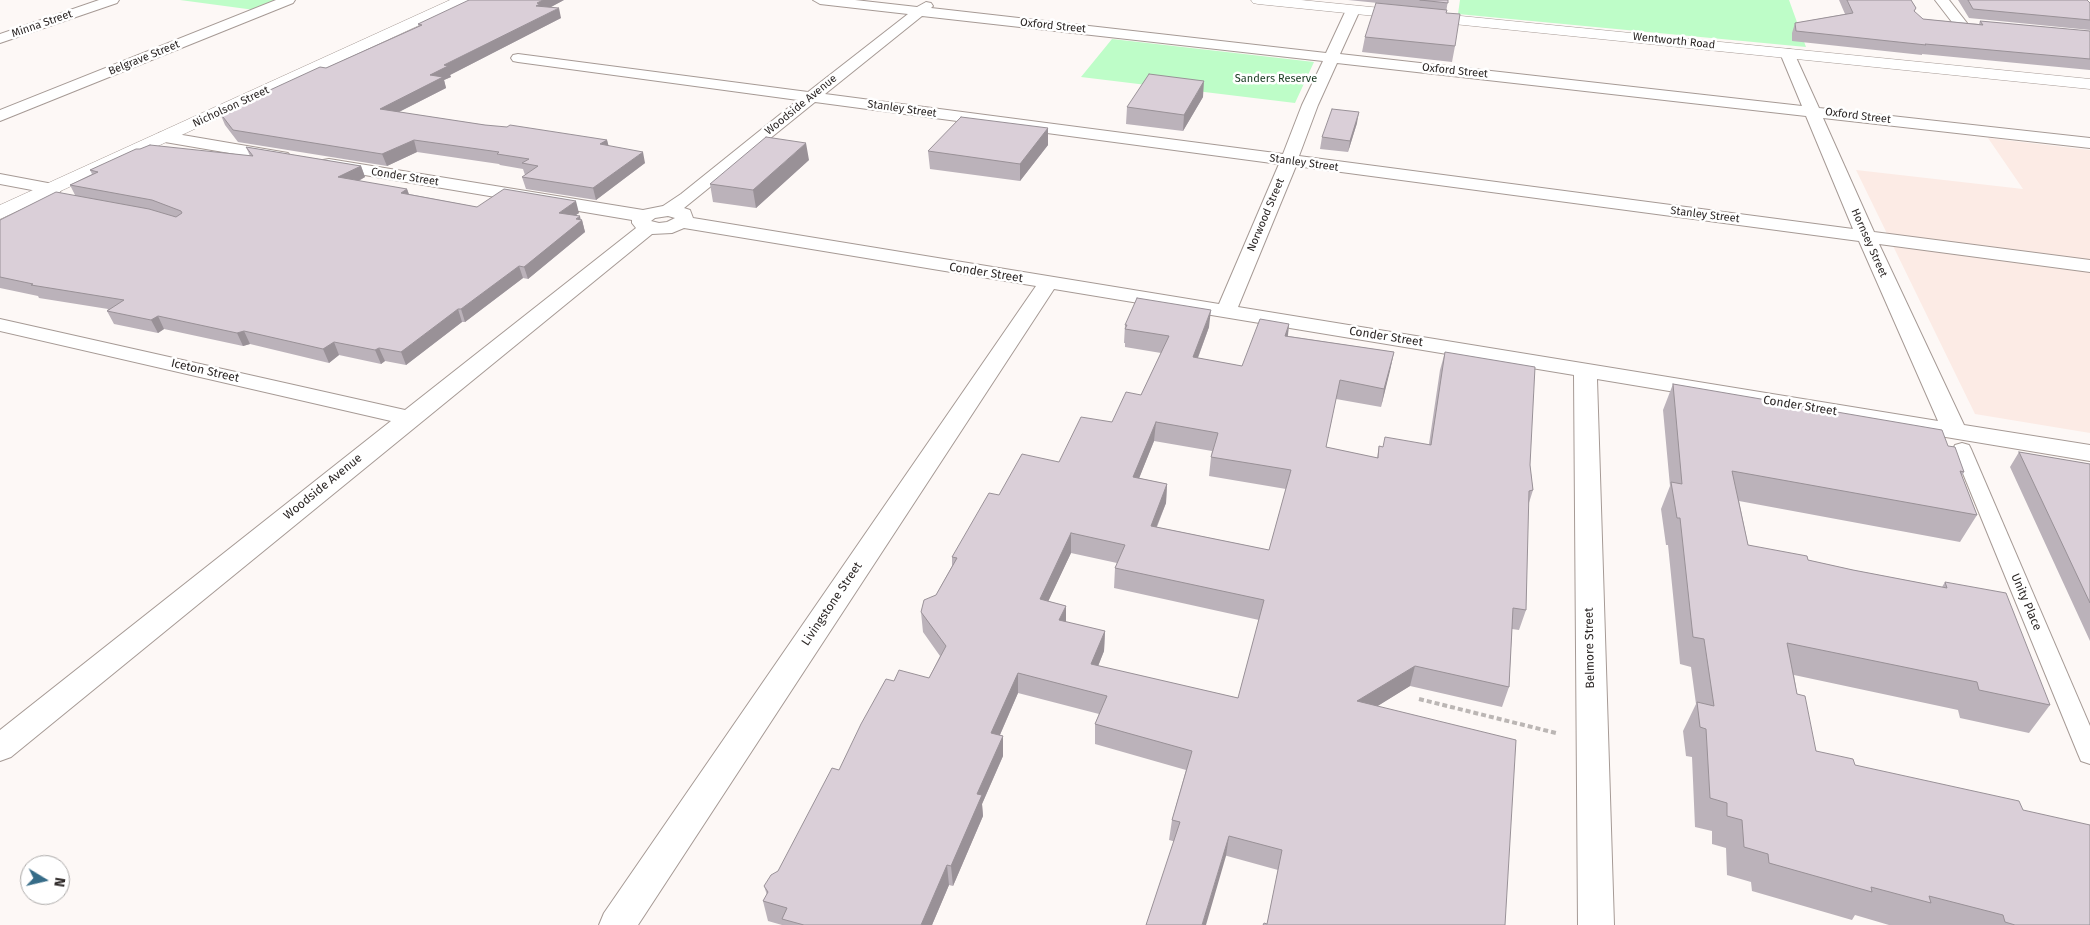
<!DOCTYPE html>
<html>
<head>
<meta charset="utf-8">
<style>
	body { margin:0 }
	#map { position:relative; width:2090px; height:925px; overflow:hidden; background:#fdf8f6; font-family:"Fira Sans",sans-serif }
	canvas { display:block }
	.north { position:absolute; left:20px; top:855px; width:50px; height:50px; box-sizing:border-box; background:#fff; border:1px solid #aba9a8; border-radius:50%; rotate:99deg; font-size:14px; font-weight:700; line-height:20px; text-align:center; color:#2c2726 }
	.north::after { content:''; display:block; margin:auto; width:18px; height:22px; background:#366c88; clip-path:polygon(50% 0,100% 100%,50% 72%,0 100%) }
</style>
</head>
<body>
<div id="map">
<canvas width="2090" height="925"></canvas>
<div class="north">N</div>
</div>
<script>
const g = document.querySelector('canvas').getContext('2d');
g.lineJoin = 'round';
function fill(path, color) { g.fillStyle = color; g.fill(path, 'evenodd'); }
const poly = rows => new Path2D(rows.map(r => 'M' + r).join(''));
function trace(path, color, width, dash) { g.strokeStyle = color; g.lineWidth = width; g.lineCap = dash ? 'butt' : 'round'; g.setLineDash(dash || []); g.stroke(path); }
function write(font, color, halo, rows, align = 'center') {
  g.font = font + ' "Fira Sans",sans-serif'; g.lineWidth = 5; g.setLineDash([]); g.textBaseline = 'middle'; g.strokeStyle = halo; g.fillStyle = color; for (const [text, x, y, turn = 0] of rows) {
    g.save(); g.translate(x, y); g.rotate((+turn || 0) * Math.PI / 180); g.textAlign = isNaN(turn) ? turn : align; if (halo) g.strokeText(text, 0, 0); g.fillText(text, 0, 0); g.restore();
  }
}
fill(poly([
	[1988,138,2090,150,2090,433,1975,414,1856,170,2023,189]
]), '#fcebe5');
fill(poly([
	[180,0,288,0,262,11],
	[1460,0,1789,0,1806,47,1458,14],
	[1112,39,1314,62,1295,103,1081,77]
]), '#befdc8');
const pedestrian = poly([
	[1962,443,1969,445,1971,449,2090,726,2090,764,2081,761,2078,754,1953,449,1955,445,1962,443]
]);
const minor = poly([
	[99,0,119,0,117,3,0,43,0,34,99,0],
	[276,0,295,0,293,3,0,121,0,110,276,0],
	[813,0,855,0,917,7,926,2,931,3,933,6,931,8,1326,53,1346,10,1353,6,1360,10,1340,54,1802,106,1780,53,1782,50,1787,49,1792,50,1794,53,1819,108,2090,138,2090,148,1823,118,1874,232,2090,260,2090,272,1879,244,1964,425,2090,445,2090,461,1597,379,1614,925,1578,925,1574,375,1054,289,638,925,599,925,604,913,1036,286,684,228,672,233,652,234,11,757,0,761,0,730,391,421,0,331,0,319,405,410,636,228,632,223,632,220,329,169,323,168,320,164,323,160,329,159,643,210,663,206,681,194,798,100,518,62,513,61,511,58,513,55,518,54,808,92,908,14,820,4,813,0],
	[922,16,1323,61,1302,105,1283,154,825,94,922,16],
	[1337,63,1806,116,1853,229,1299,156,1318,105,1337,63],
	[815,102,1279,164,1219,304,693,218,690,210,684,208,815,102],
	[1296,166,1859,241,1938,421,1238,307,1296,166],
	[668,216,675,218,667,222,659,223,651,221,655,218,668,216],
	[1935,0,1949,0,1967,23,1965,26,1955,26,1935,0],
	[165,132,282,152,288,153,291,157,288,161,282,162,159,141,157,137,159,133,165,132],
	[0,174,53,184,59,185,62,189,59,193,53,194,0,184,0,174]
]);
const tertiary = poly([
	[450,0,469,0,467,3,0,219,0,205,450,0],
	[1251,0,1301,0,2090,79,2090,89,1258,4,1253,3,1251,0]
]);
trace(pedestrian, '#a69a95', 2);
trace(minor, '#a69a95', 2);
trace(tertiary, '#a69a95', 1);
trace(poly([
	[1419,699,1556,733]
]), '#bbb6b4', 4, [5, 3]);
fill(pedestrian, '#fff');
fill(minor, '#fff');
fill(tertiary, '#fff');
fill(poly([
	[564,0,550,7,561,18,450,75,451,77,444,80,446,88,399,112,485,125,607,140,608,146,645,163,596,200,526,189,522,177,525,175,523,169,500,165,499,164,417,152,387,166,238,142,225,125,220,113,326,68,419,26,418,24],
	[1348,0,1448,0,1446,13,1455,46,1452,62,1362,52,1365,37,1378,3],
	[1839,0,1911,0,1916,8,1914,12,1923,19,1979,24,1980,21,2090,31,2090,70,1922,54,1922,55,1792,41,1792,33,1795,23,1845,14],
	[1958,0,2087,0,2090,3,2090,30,1969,18],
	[1203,97,1183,131,1126,124,1127,107],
	[1357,123,1348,152,1320,149,1322,137],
	[1048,128,1048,145,1020,181,930,169,928,151],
	[246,147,361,166,365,177,359,181,407,189,409,194,477,207,579,213,575,215,582,220,585,232,528,279,523,278,465,322,462,322,406,365,385,361,381,364,339,355,329,363,250,344,243,346,164,329,158,333,114,324,107,311,108,309,39,298,38,296,0,288,0,220,75,195,70,185,92,174,90,170,140,149,250,156],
	[809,160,756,208,713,202,710,184],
	[1289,324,1288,336,1394,352,1381,407,1336,399,1326,447,1377,458,1379,446,1383,447,1429,444,1440,370,1445,352,1530,465,1533,490,1528,506,1526,610,1519,630,1512,629,1509,687,1502,707,1410,686,1377,706,1267,924,1278,870,1169,840,1172,820,1186,770,1095,744,1095,724,1099,714,1018,693,1000,735,1003,736,1003,756,982,804,983,816,953,886,949,885,932,925,782,925,768,921,763,901,767,895,764,886,778,871,894,681,929,678,940,656,923,632,921,612,936,595,952,566,952,557,999,495,1059,462,1112,422,1141,395,1161,353,1125,347,1125,343,1124,343,1125,325,1209,327,1198,358,1242,366],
	[1154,441,1212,451,1211,457,1209,476,1286,489,1269,550,1157,527,1166,503,1167,484,1139,478],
	[1071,553,1117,563,1115,568,1114,588,1259,620,1238,698,1098,666,1104,651,1105,631,1066,622,1066,606,1048,601],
	[1673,384,1948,446,1964,472,1962,476,1977,515,1960,542,1739,501,1748,545,1808,560,1853,570,1942,587,1945,582,2050,705,2029,733,1960,718,1958,710,1794,675,1797,694,1816,751,1855,765,2023,810,2090,925,1889,925,1855,915,1852,920,1752,891,1751,882,1727,875,1726,848,1712,844,1712,831,1695,827,1692,757,1686,756,1683,731,1696,704,1691,667,1680,664,1668,545,1666,545,1661,509,1670,486,1663,410],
	[2019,452,2090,464,2090,641,2010,467]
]), '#bbb2ba');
fill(poly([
	[543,0,564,0,542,12,536,6,537,3],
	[559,8,561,18,450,75,451,77,444,80,446,88,383,120,380,109,444,65],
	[1204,81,1203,97,1183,131,1184,115],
	[1359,112,1357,123,1348,152,1350,141],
	[1048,128,1048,145,1020,181,1020,164],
	[414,140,417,152,387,166,382,154],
	[607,140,610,151,600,144],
	[806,143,809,160,756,208,753,190],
	[643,152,645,163,596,200,593,188],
	[361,166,365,177,343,189,338,177],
	[407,189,411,201,401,193],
	[576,201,579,213,562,225,559,213],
	[580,216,581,221,582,220,585,232,528,279,524,267],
	[519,266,523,278,465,322,461,309],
	[458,309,462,322,406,365,401,352],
	[1211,310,1209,327,1191,376,1193,357],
	[158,316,164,329,158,333,151,320],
	[1289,324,1287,342,1285,336],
	[244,331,250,344,243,346,237,333],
	[334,342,339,355,329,363,323,349],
	[379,348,385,361,381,364,375,350],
	[1394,352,1390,371,1381,407,1384,389],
	[1156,422,1154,441,1132,496,1133,477],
	[1167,484,1166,503,1149,545,1151,526],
	[1071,533,1071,553,1040,619,1040,599],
	[1066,606,1066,626,1059,620],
	[1105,631,1104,651,1091,684,1091,664],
	[1415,666,1410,686,1352,722,1357,701],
	[1018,673,1018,693,992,753,991,733],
	[1003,736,1003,756,982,804,983,816,953,886,951,866,977,794],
	[1229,836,1226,856,1206,925,1202,925],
	[947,865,949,885,932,925,921,925]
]), '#999197');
const building = poly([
	[469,0,543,0,537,3,540,4,536,6,559,8,444,65,448,66,430,75,443,77,380,109,485,125,507,127,510,125,607,140,600,144,643,152,593,188,522,177,538,166,522,163,529,159,497,154,499,152,414,140,382,154,233,130,220,113,320,67,326,68,422,25,418,24,469,0],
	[1420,0,1448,0,1448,3,1420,0],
	[1847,0,1911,0,1916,8,1914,11,1923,19,1983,25,1980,21,2090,31,2090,59,1925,44,1926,45,1796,31,1795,23,1853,13,1847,0],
	[1968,0,2087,0,2090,3,2090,20,1973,9,1968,0],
	[1376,3,1447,10,1446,13,1460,14,1455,46,1365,37,1376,3],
	[1149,74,1204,81,1184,115,1127,107,1149,74],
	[1332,109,1359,112,1350,141,1322,137,1332,109],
	[961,117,1048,128,1020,164,928,151,961,117],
	[766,137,806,143,753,190,710,184,766,137],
	[150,145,253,156,246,147,361,166,338,177,407,189,401,193,477,207,504,189,576,201,559,213,580,216,576,219,582,220,524,267,519,266,461,309,458,309,401,352,379,348,375,350,334,342,323,349,244,331,237,333,158,316,151,320,107,311,124,300,31,285,33,284,0,277,0,220,56,192,149,209,176,217,182,213,181,211,152,200,70,185,98,172,90,170,136,149,140,149,150,145],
	[1137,298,1211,310,1193,357,1242,366,1260,319,1289,324,1285,336,1394,352,1384,389,1340,380,1326,447,1378,458,1379,446,1383,447,1385,437,1431,445,1445,352,1535,367,1530,465,1533,490,1529,491,1526,610,1513,608,1509,687,1415,666,1357,701,1516,740,1505,925,1263,925,1264,923,1267,924,1282,850,1229,836,1202,925,1146,925,1180,822,1172,820,1192,751,1095,724,1107,696,1018,673,991,733,1003,736,977,794,982,795,951,866,947,865,921,925,804,925,782,919,787,908,763,901,768,892,764,886,771,875,778,871,832,768,839,770,861,724,886,679,894,681,899,670,929,678,946,646,921,612,924,600,936,595,957,558,952,557,989,493,999,495,1022,454,1059,462,1081,417,1112,422,1126,392,1141,395,1169,336,1125,329,1127,325,1125,325,1137,298],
	[1156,422,1218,433,1211,457,1291,470,1269,550,1151,526,1167,484,1133,477,1156,422],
	[1071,533,1125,545,1115,568,1264,600,1238,698,1091,664,1105,631,1059,620,1066,606,1040,599,1071,533],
	[1673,384,1942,430,1948,446,1955,447,1964,472,1960,471,1977,515,1732,471,1748,545,1807,556,1808,560,1853,570,1947,588,1945,582,2006,593,2050,705,1979,690,1977,682,1787,643,1797,694,1805,696,1816,751,1853,759,1855,765,2019,801,2023,810,2090,825,2090,925,2015,925,2005,922,2003,915,1929,896,1931,903,1871,887,1872,892,1769,863,1768,854,1744,847,1742,820,1727,816,1727,803,1710,798,1706,729,1700,727,1697,702,1714,706,1704,639,1693,637,1680,518,1677,518,1671,482,1682,484,1673,384],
	[2019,452,2090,464,2090,603,2019,452]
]);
fill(building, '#dacfd8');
trace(building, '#999197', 1);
write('11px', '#2c2726', '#fff', [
	["Minna Street",42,24,-19],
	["Oxford Street",1053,26,6],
	["Wentworth Road",1674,41,6],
	["Belgrave Street",144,58,-22],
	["Oxford Street",1455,71,6],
	["Woodside Avenue",801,105,-39],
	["Nicholson Street",231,107,-25],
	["Stanley Street",902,109,8],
	["Oxford Street",1858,116,7],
	["Stanley Street",1304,163,8],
	["Conder Street",405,177,9],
	["Norwood Street",1266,215,-67],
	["Stanley Street",1705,215,7],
	["Hornsey Street",1869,243,66]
]);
write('11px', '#173a20', '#fff', [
	["Sanders Reserve",1276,79]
]);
write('12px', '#2c2726', '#fff', [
	["Conder Street",986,273,9],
	["Conder Street",1386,337,9],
	["Iceton Street",205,371,13],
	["Conder Street",1800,406,9],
	["Woodside Avenue",323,487,-39],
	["Unity Place",2026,602,67],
	["Livingstone Street",832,604,-56],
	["Belmore Street",1590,648,-91]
]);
</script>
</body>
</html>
